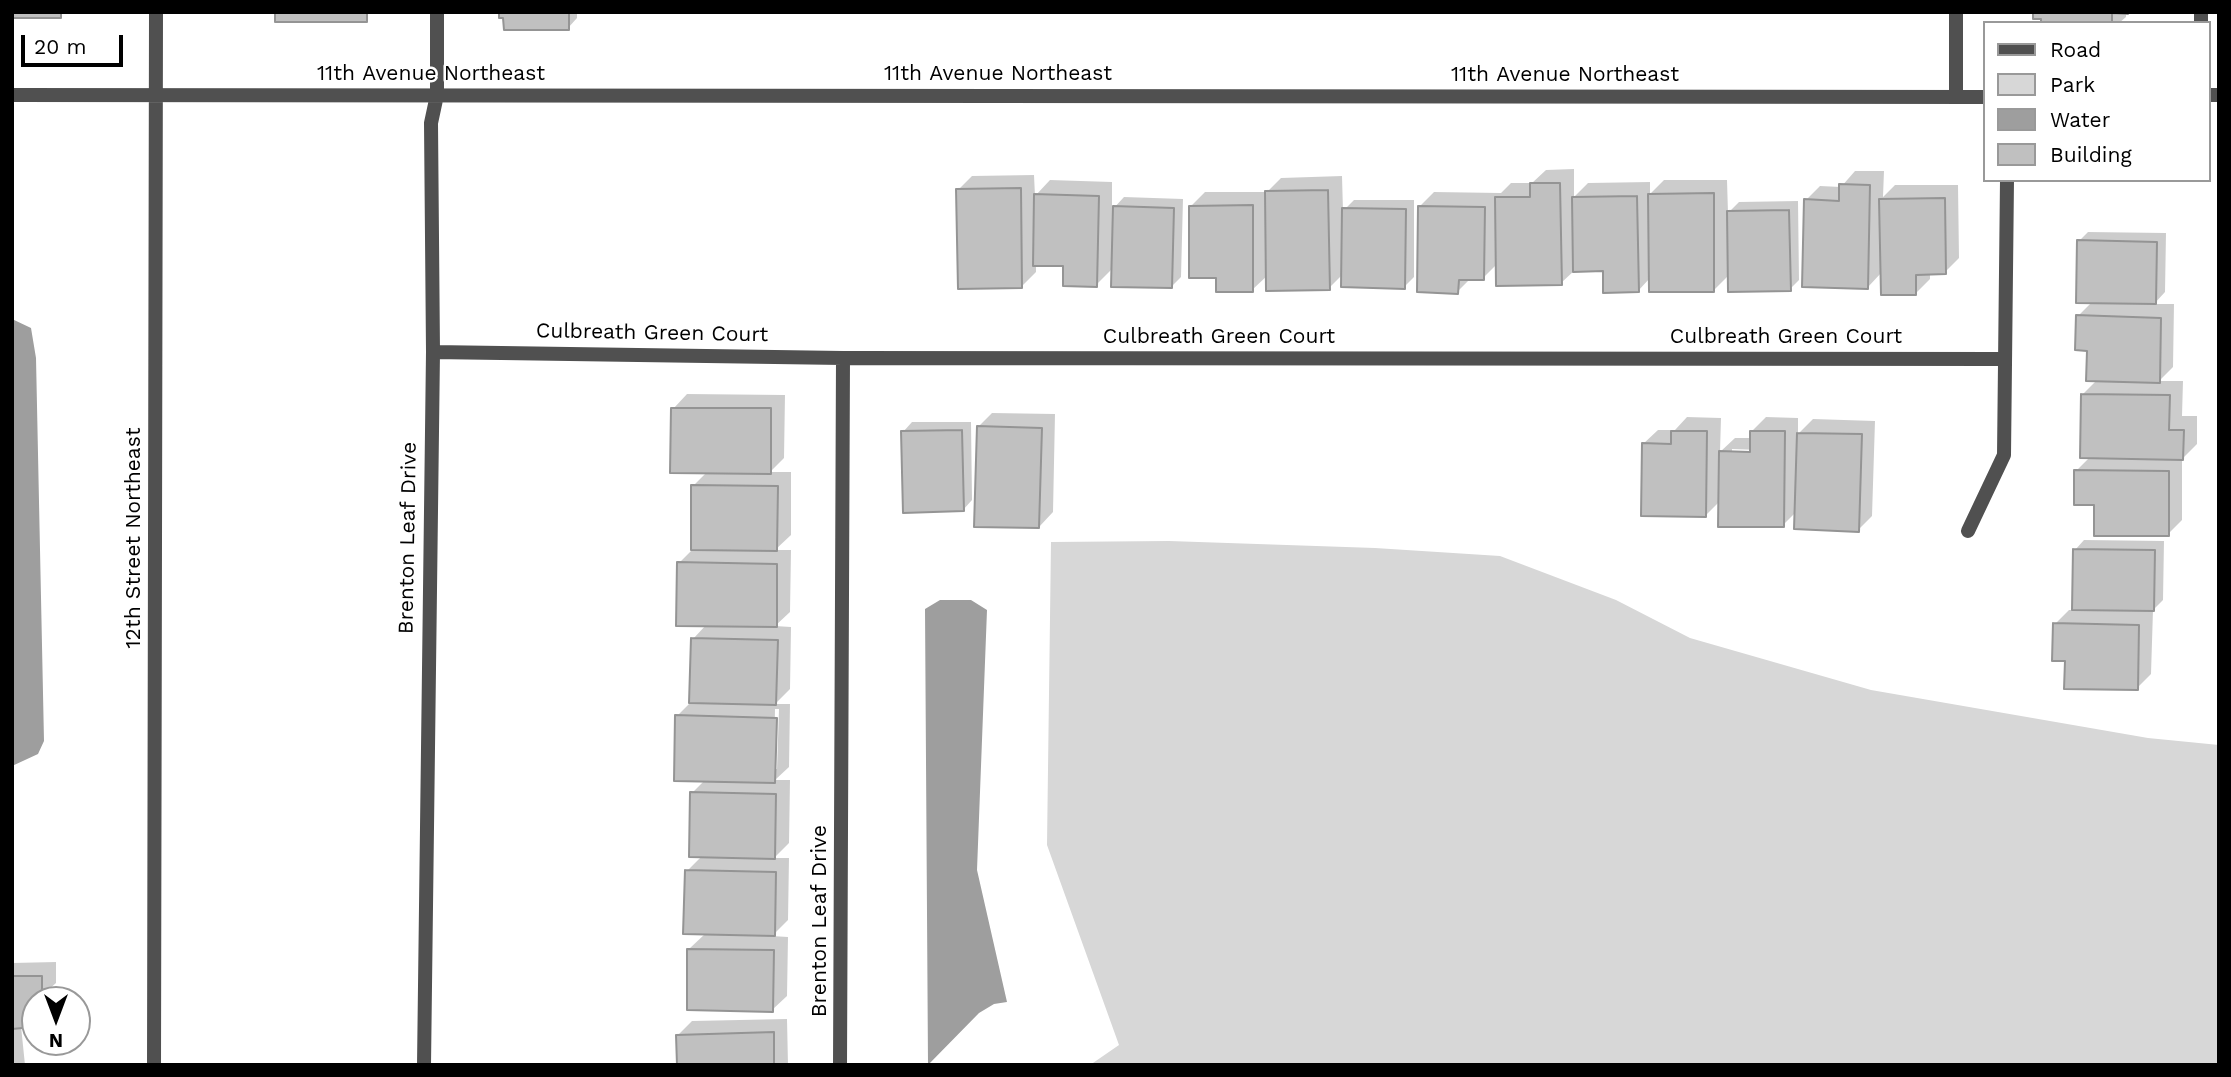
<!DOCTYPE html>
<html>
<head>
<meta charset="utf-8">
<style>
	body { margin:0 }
	#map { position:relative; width:2231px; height:1077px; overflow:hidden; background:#fff; font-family:"Work Sans",sans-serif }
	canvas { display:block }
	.frame { position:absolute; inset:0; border:14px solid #000; pointer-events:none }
	.legend { position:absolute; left:1983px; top:21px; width:228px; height:161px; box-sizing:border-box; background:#fff; border:2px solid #999; margin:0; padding:9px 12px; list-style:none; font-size:21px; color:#000 }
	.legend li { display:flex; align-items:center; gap:14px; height:35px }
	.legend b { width:35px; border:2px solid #999 }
	.north { position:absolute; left:21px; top:986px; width:70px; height:70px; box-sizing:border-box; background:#fff; border:2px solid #999; border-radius:50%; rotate:180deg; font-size:19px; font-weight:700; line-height:28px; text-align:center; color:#000 }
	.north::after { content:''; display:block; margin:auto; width:24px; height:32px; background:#000; clip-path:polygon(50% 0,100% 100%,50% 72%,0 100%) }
	.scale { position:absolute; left:21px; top:35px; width:102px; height:32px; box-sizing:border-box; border:4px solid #000; border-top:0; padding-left:9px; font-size:21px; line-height:24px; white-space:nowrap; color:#000; -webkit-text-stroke:5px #fff; paint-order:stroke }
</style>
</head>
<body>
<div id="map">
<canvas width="2231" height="1077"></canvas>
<div class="frame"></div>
<ul class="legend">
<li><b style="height:9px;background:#505050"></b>Road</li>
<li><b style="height:19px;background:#d7d7d7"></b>Park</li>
<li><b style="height:19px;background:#9e9e9e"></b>Water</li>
<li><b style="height:19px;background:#c0c0c0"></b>Building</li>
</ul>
<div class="north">N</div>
<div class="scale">20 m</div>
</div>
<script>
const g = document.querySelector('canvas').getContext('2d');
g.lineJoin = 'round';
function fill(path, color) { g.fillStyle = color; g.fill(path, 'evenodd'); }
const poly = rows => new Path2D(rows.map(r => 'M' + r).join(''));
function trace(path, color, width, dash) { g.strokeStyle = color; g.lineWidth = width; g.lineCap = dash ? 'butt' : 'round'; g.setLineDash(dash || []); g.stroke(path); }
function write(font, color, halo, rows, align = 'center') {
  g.font = font + ' "Work Sans",sans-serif'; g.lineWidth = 5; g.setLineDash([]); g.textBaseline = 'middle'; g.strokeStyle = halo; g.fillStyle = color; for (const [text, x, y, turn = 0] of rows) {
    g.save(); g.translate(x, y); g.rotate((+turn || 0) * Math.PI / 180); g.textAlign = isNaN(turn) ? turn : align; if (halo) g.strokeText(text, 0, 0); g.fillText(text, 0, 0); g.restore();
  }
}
fill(poly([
	[1169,541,1375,548,1500,556,1616,600,1690,638,1871,690,2148,738,2219,745,2219,1065,1090,1065,1119,1045,1047,845,1051,542]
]), '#d7d7d7');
fill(poly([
	[12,319,31,328,36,358,44,741,38,754,12,766],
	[940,600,971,600,987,610,977,870,1007,1002,994,1004,979,1013,928,1065,925,609]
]), '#9e9e9e');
fill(poly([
	[501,12,577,12,577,18,568,28],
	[2035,12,2126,12,2126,17,2119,23,2043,23,2043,17],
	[1574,169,1574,197,1588,183,1650,182,1650,194,1664,180,1727,180,1728,213,1739,202,1798,201,1799,280,1790,289,1730,274,1714,290,1650,278,1638,291,1604,269,1575,270,1561,283,1497,264,1483,278,1471,278,1457,292,1420,206,1434,192,1501,193,1511,183,1532,183,1546,170],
	[1855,171,1884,171,1883,197,1895,185,1958,185,1959,258,1945,272,1930,272,1930,279,1916,293,1882,272,1868,287,1806,200,1820,186,1841,187],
	[1034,175,1035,196,1050,180,1112,182,1112,210,1124,197,1183,199,1181,277,1172,286,1113,268,1096,285,1065,264,1036,264,1036,272,1022,286,958,190,972,176],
	[1342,176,1343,211,1354,200,1414,200,1414,277,1404,287,1343,274,1329,288,1268,275,1252,290,1218,276,1191,206,1205,192,1267,192,1281,178],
	[2088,232,2166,233,2165,292,2154,304,2174,304,2173,367,2159,381,2183,381,2182,416,2197,416,2197,444,2182,459,2182,520,2168,534,2095,503,2076,471,2090,457,2082,395,2098,379,2078,316,2093,301,2079,241],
	[687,394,785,395,784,458,770,472,791,472,791,535,775,550,791,550,790,612,775,626,791,627,790,689,775,704,790,704,789,767,775,780,790,780,789,843,774,858,789,858,788,920,772,936,788,937,787,996,772,1010,689,949,706,933,687,871,702,856,692,793,705,780,677,716,691,702,693,639,706,625,679,563,693,549,693,486,707,472,673,409],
	[775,709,779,709,777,769,774,769],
	[992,413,1055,414,1053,512,1039,527,978,427],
	[1687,417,1721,418,1720,452,1735,438,1751,438,1751,432,1766,417,1798,418,1798,434,1813,419,1875,421,1872,516,1858,530,1796,512,1783,525,1720,501,1706,515,1643,444,1658,430,1675,430],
	[1732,449,1759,450,1758,453,1732,453],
	[912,422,971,422,972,500,963,510,903,432],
	[2084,540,2164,541,2163,600,2153,610,2151,674,2137,688,2055,624,2069,610,2074,610,2075,550],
	[56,962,56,983,46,992,47,1000,35,1000,35,1023,21,1026,25,1065,12,1065,12,963],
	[787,1019,788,1065,679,1065,678,1035,692,1021]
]), '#0003');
const building = poly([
	[12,12,61,12,61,18,12,18,12,12],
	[275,12,367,12,367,22,275,22,275,12],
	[499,12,569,12,569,30,504,30,503,18,499,18,499,12],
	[2033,12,2128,12,2128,14,2112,13,2112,23,2041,23,2041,19,2033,19,2033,12],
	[1530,183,1560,183,1562,285,1496,286,1495,197,1530,197,1530,183],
	[1839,184,1870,185,1868,289,1802,287,1804,199,1839,201,1839,184],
	[1021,188,1022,288,958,289,956,189,1021,188],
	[1328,190,1330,290,1266,291,1265,191,1328,190],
	[1714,193,1714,292,1649,292,1648,194,1714,193],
	[1034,194,1099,196,1097,287,1063,286,1063,266,1033,266,1034,194],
	[1637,196,1639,292,1603,293,1603,271,1573,272,1572,197,1637,196],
	[1945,198,1946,274,1916,275,1916,295,1881,295,1879,199,1945,198],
	[1253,205,1253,292,1216,292,1216,278,1189,278,1189,206,1253,205],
	[1113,206,1174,208,1172,288,1111,287,1113,206],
	[1418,206,1485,207,1484,280,1459,280,1458,294,1417,292,1418,206],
	[1342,208,1406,209,1405,289,1341,287,1342,208],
	[1789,210,1791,291,1728,292,1727,211,1789,210],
	[2077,240,2157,242,2156,304,2076,303,2077,240],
	[2076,315,2161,318,2160,383,2086,381,2087,351,2075,350,2076,315],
	[2081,394,2170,395,2169,430,2184,430,2183,460,2080,458,2081,394],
	[671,408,771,408,771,474,670,473,671,408],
	[977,426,1042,428,1039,528,974,527,977,426],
	[962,430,964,511,903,513,901,431,962,430],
	[1671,431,1707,431,1706,517,1641,516,1642,443,1671,444,1671,431],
	[1750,431,1785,431,1784,527,1718,527,1719,451,1750,452,1750,431],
	[1797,433,1862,434,1859,532,1794,529,1797,433],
	[2074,470,2169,471,2169,536,2094,536,2094,505,2074,505,2074,470],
	[691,485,778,486,777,551,691,550,691,485],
	[2073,549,2155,550,2154,611,2072,610,2073,549],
	[677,562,777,564,777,627,676,626,677,562],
	[2053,623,2139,625,2138,690,2064,689,2065,661,2052,661,2053,623],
	[691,638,778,640,776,705,689,703,691,638],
	[675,715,777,718,775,783,674,781,675,715],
	[690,792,776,794,775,859,689,857,690,792],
	[685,870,776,872,775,936,683,934,685,870],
	[687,949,774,950,773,1012,687,1010,687,949],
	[12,976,42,976,42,999,33,999,33,1027,12,1029,12,976],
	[774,1032,774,1065,677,1065,676,1035,774,1032]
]);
fill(building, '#c0c0c0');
trace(building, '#949494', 2);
trace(poly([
	[2201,23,2201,12],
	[12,95,1984,97],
	[2208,95,2219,95],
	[1956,97,1956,12],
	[433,352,843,358,2005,359],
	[1968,531,2004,455,2007,180],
	[154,1065,156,12],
	[424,1065,433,352,431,123,437,95,437,12],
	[840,1065,843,358]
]), '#505050', 14);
write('21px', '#000', '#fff', [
	["11th Avenue Northeast",431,74],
	["11th Avenue Northeast",998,74],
	["11th Avenue Northeast",1565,75],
	["Culbreath Green Court",652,333,1],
	["Culbreath Green Court",1219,337],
	["Culbreath Green Court",1786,337],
	["12th Street Northeast",134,538,-90],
	["Brenton Leaf Drive",408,538,-89],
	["Brenton Leaf Drive",820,921,-90]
]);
</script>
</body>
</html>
